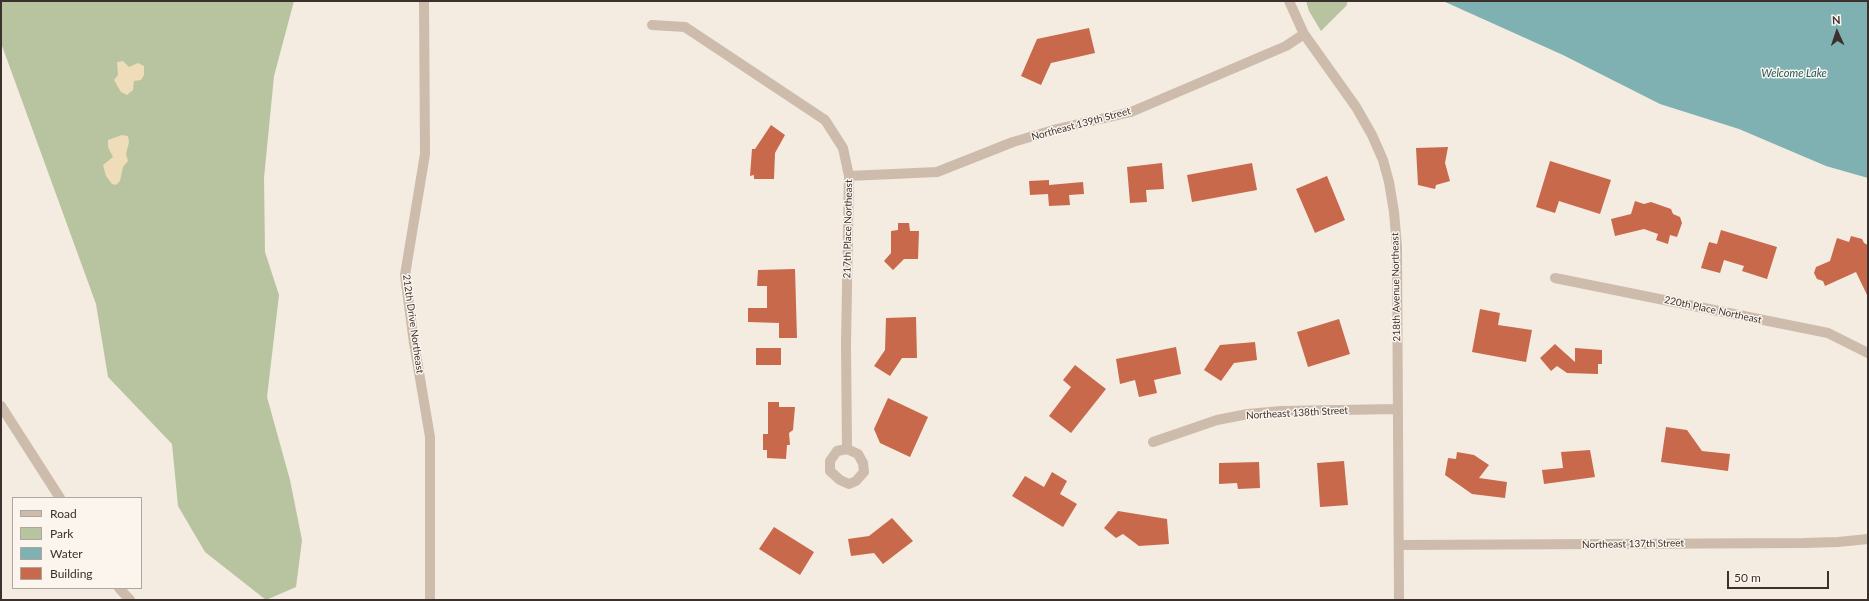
<!DOCTYPE html>
<html>
<head>
<meta charset="utf-8">
<style>
	body { margin:0 }
	#map { position:relative; width:1869px; height:601px; overflow:hidden; background:#f4ebe1; font-family:Lato,sans-serif }
	canvas { display:block }
	.frame { position:absolute; inset:0; border:2px solid #3b302b; pointer-events:none }
	.legend { position:absolute; left:12px; top:497px; width:130px; height:92px; box-sizing:border-box; background:#fbf5ee; border:1px solid #aea6a0; margin:0; padding:5px 7px; list-style:none; font-size:12px; color:#3b302b }
	.legend li { display:flex; align-items:center; gap:8px; height:20px }
	.legend b { width:20px; border:1px solid #aea6a0 }
	.north { position:absolute; left:1817px; top:12px; width:40px; height:40px; -webkit-text-stroke:3px #fbf5ee; paint-order:stroke; rotate:357deg; font-size:11px; font-weight:700; line-height:16px; text-align:center; color:#3b302b }
	.north::after { content:''; display:block; margin:auto; width:14px; height:18px; background:#3b302b; clip-path:polygon(50% 0,100% 100%,50% 72%,0 100%) }
	.scale { position:absolute; left:1727px; top:571px; width:102px; height:18px; box-sizing:border-box; border:2px solid #3b302b; border-top:0; padding-left:5px; font-size:12px; line-height:14px; white-space:nowrap; color:#3b302b; -webkit-text-stroke:3px #fbf5ee; paint-order:stroke }
</style>
</head>
<body>
<div id="map">
<canvas width="1869" height="601"></canvas>
<div class="frame"></div>
<ul class="legend">
<li><b style="height:5px;background:#cdbbac"></b>Road</li>
<li><b style="height:11px;background:#b8c4a0"></b>Park</li>
<li><b style="height:11px;background:#7fb0b2"></b>Water</li>
<li><b style="height:11px;background:#c8694b"></b>Building</li>
</ul>
<div class="north">N</div>
<div class="scale">50 m</div>
</div>
<script>
const g = document.querySelector('canvas').getContext('2d');
g.lineJoin = 'round';
function fill(path, color) { g.fillStyle = color; g.fill(path, 'evenodd'); }
const poly = rows => new Path2D(rows.map(r => 'M' + r).join(''));
function trace(path, color, width, dash) { g.strokeStyle = color; g.lineWidth = width; g.lineCap = dash ? 'butt' : 'round'; g.setLineDash(dash || []); g.stroke(path); }
function write(font, color, halo, rows, align = 'center') {
  g.font = font + ' Lato,sans-serif'; g.lineWidth = 3; g.setLineDash([]); g.textBaseline = 'middle'; g.strokeStyle = halo; g.fillStyle = color; for (const [text, x, y, turn = 0] of rows) {
    g.save(); g.translate(x, y); g.rotate((+turn || 0) * Math.PI / 180); g.textAlign = isNaN(turn) ? turn : align; if (halo) g.strokeText(text, 0, 0); g.fillText(text, 0, 0); g.restore();
  }
}
fill(poly([
	[1,1,294,1,274,76,264,178,265,252,279,295,267,397,290,480,302,540,296,587,266,600,205,552,178,506,172,444,108,377,96,304,1,43],
	[1306,1,1347,1,1347,5,1321,31,1309,11]
]), '#b8c4a0');
fill(poly([
	[123,61,129,67,138,63,144,66,144,75,141,80,134,81,133,90,127,95,121,92,114,80,118,75,117,62],
	[122,135,128,136,129,142,126,154,128,161,123,167,120,181,116,185,112,184,106,176,103,165,113,157,108,147,108,140]
]), '#efdcb8');
fill(poly([
	[1443,1,1868,1,1868,178,1826,166,1739,129,1660,104,1563,55]
]), '#7fb0b2');
fill(poly([
	[1089,28,1095,53,1051,63,1041,85,1021,76,1037,39],
	[771,125,785,135,775,153,774,179,754,179,754,175,750,176,752,149,755,149],
	[1448,147,1445,163,1450,181,1436,185,1435,189,1418,185,1416,148],
	[1550,161,1611,180,1600,214,1559,201,1555,213,1536,207],
	[1162,163,1164,189,1146,190,1147,202,1130,203,1127,167],
	[1252,163,1257,190,1192,202,1187,175],
	[1327,176,1345,220,1315,233,1296,189],
	[1049,180,1049,185,1083,182,1084,194,1069,195,1070,205,1049,206,1048,194,1030,195,1029,181],
	[1635,201,1644,204,1651,202,1671,209,1673,214,1680,217,1682,223,1677,237,1670,235,1668,244,1656,240,1658,234,1644,229,1615,236,1611,219,1631,214],
	[898,223,909,223,910,231,919,231,918,259,904,259,893,270,884,261,891,253,891,231,898,230],
	[1721,230,1777,247,1767,279,1742,271,1744,266,1724,260,1720,273,1701,268,1709,242,1717,244],
	[1851,236,1862,239,1864,243,1868,245,1868,297,1856,272,1825,286,1823,281,1817,279,1814,273,1816,267,1830,261,1837,238,1849,242],
	[795,269,797,338,779,338,779,323,748,322,748,308,767,308,767,286,757,286,758,270],
	[1480,309,1500,313,1498,325,1532,330,1526,362,1472,352],
	[916,317,917,358,902,358,890,376,874,366,885,350,886,318],
	[1339,319,1350,354,1308,367,1297,332],
	[1255,342,1257,360,1234,363,1221,381,1204,370,1220,345],
	[1555,344,1575,362,1575,348,1602,350,1602,364,1598,364,1598,374,1567,373,1557,366,1551,371,1540,358],
	[1176,347,1181,374,1154,380,1157,393,1139,397,1135,380,1120,384,1116,359],
	[756,348,781,348,781,365,756,365],
	[1075,365,1106,389,1071,433,1049,416,1071,387,1063,380],
	[888,398,928,417,910,457,880,443,874,429],
	[768,402,779,402,779,407,795,407,793,430,789,433,790,445,787,445,786,459,767,458,767,450,763,450,763,434,768,434],
	[1666,427,1687,430,1702,451,1730,454,1728,471,1661,462],
	[1590,450,1595,477,1544,484,1542,470,1563,468,1561,452],
	[1457,452,1474,455,1489,465,1479,478,1507,482,1505,498,1472,494,1445,475,1448,458,1456,459],
	[1344,461,1348,505,1320,507,1317,463],
	[1259,462,1260,488,1238,489,1237,483,1219,484,1219,463],
	[1052,472,1067,481,1060,494,1077,504,1063,527,1012,496,1025,476,1044,487],
	[1118,511,1167,519,1169,544,1139,546,1123,534,1116,538,1104,528],
	[892,518,913,541,883,564,874,553,851,556,848,539,869,536],
	[774,527,814,552,800,575,759,549]
]), '#c8694b');
trace(poly([
	[424,1,425,154,405,275,414,343,430,437,430,600],
	[1289,1,1304,34,1356,107,1372,135,1383,160,1389,182,1394,212,1397,247,1399,600],
	[652,25,685,27,825,120,843,148,849,176,846,344,847,449,837,451,830,461,830,471,840,480,849,484,856,481,864,472,863,463,858,454,847,449],
	[849,176,937,172,1013,142,1057,129,1131,112,1286,46,1304,34],
	[1555,278,1828,333,1868,353],
	[1,406,60,498],
	[1153,442,1217,420,1248,414,1281,411,1397,409],
	[1399,545,1803,543,1838,542,1868,539],
	[119,588,130,600]
]), '#cdbbac', 10);
write('10px', '#3b302b', '#fbf5ee', [
	["Northeast 139th Street",1081,124,-15],
	["217th Place Northeast",848,229,-89],
	["218th Avenue Northeast",1396,287,-91],
	["220th Place Northeast",1713,310,12],
	["212th Drive Northeast",413,324,82],
	["Northeast 138th Street",1297,413,-3],
	["Northeast 137th Street",1633,544,-1]
]);
write('italic 11px', '#1f5a5e', '#fbf5ee', [
	["Welcome Lake",1794,73]
]);
</script>
</body>
</html>
